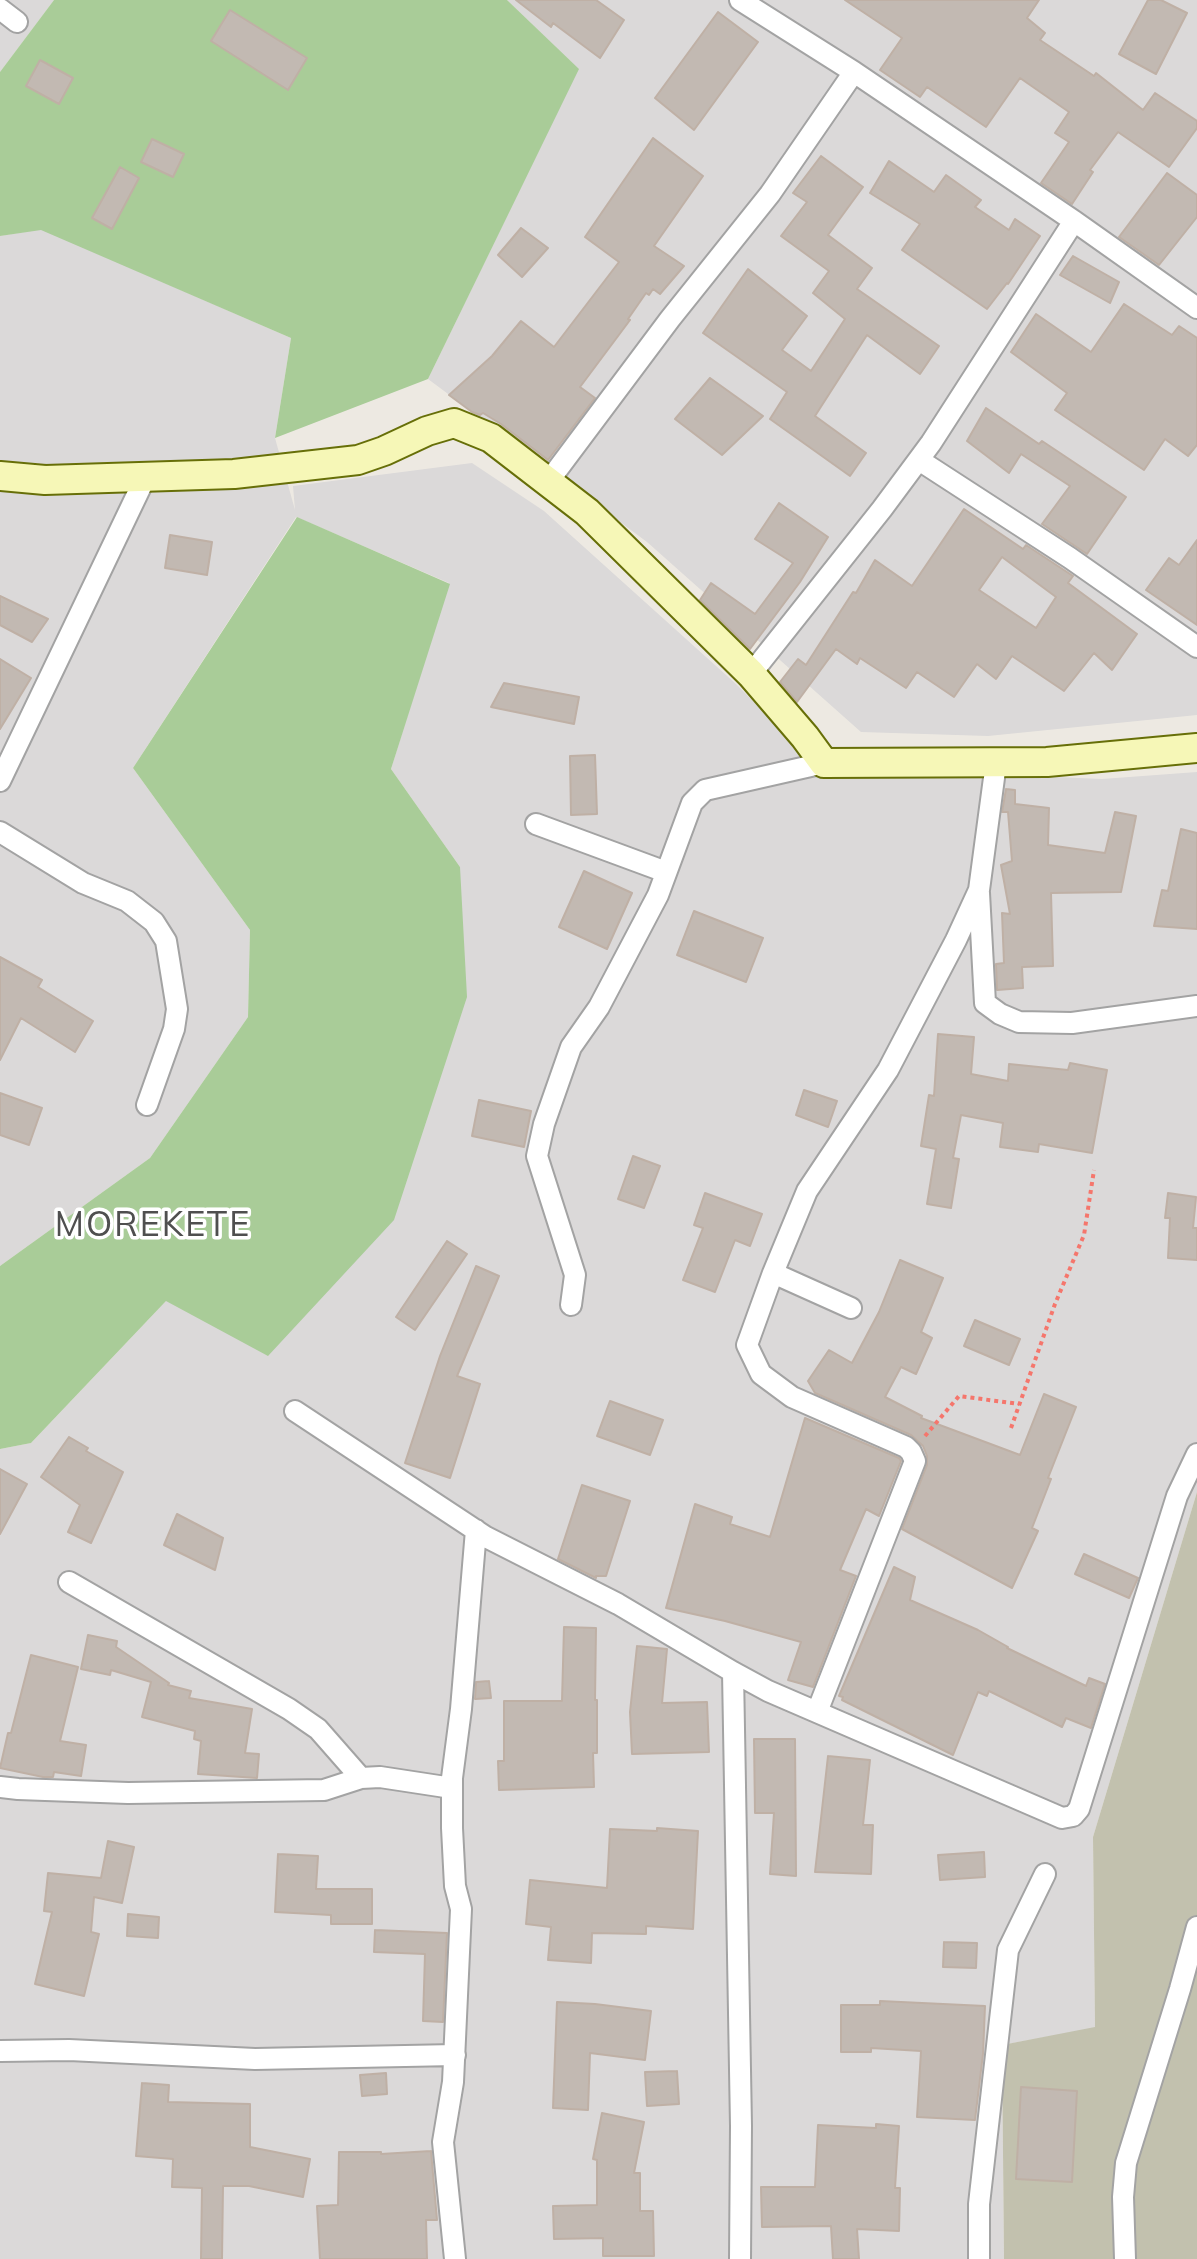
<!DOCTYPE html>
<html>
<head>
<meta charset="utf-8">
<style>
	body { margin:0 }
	canvas { display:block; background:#ede9e2 }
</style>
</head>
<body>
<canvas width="1197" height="2259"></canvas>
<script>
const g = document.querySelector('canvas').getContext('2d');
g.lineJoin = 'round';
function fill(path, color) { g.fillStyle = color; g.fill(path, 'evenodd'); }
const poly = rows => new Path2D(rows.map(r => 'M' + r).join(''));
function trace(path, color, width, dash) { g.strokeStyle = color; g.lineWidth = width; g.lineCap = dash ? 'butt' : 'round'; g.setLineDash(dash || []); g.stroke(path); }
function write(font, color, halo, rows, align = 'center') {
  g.font = font + ' Mulish,sans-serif'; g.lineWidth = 7; g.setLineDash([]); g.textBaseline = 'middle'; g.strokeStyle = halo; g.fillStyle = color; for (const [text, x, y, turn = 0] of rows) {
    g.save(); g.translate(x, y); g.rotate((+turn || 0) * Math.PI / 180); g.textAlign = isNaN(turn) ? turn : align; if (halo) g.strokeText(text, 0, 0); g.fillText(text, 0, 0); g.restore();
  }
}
fill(poly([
	[0,0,54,0,0,72],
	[507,0,1197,0,1197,715,988,736,861,732,647,542,428,379,578,69],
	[41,229,291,338,275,438,295,510,293,486,472,463,544,511,736,684,796,744,892,770,1102,779,1197,772,1197,1492,1093,1837,1095,2028,1002,2045,1004,2259,0,2259,0,1449,31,1443,166,1301,460,867,391,769,449,583,296,517,133,768,250,930,248,1017,150,1158,0,1266,0,236]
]), '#dbd9d9');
fill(poly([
	[1197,1492,1197,2259,1004,2259,1002,2045,1095,2027,1093,1837]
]), '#c2c1ae');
fill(poly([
	[54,0,507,0,579,69,428,379,275,438,291,338,41,230,0,236,0,72],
	[297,517,450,584,391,769,460,867,467,997,394,1220,268,1356,166,1301,31,1443,0,1449,0,1266,150,1158,248,1017,250,930,133,768]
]), '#a9cc98');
const building = poly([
	[516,0,596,0,624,20,600,58,553,23,551,27,516,0],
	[845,0,1039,0,1027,18,1045,33,1040,40,1094,76,1096,73,1143,110,1155,93,1197,121,1197,128,1169,167,1118,132,1090,170,1093,172,1072,204,1041,183,1069,142,1055,133,1069,112,1020,78,986,127,927,87,920,97,880,70,902,38,845,0],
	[1148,0,1161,0,1187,13,1156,74,1119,54,1148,0],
	[230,10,307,58,288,90,211,41,230,10],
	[718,12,758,42,694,130,655,98,718,12],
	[40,60,73,78,59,104,26,86,40,60],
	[653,138,703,176,654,246,684,266,660,294,653,289,649,295,646,293,628,319,630,320,580,387,595,398,548,460,501,424,483,413,480,415,472,412,449,395,492,356,521,321,554,347,619,262,585,237,653,138],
	[152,139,184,154,173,177,141,162,152,139],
	[821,156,863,187,828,235,872,268,857,289,939,346,920,374,867,335,815,416,866,453,850,476,770,419,787,392,703,333,748,269,807,316,782,350,811,371,845,319,813,293,829,271,781,236,807,202,793,193,821,156],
	[889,161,934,192,946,175,981,200,975,207,1009,230,1015,219,1040,236,1008,284,1007,283,987,309,902,250,920,224,870,193,889,161],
	[120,167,139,178,112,229,92,218,120,167],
	[1167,173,1197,195,1197,217,1159,265,1119,237,1167,173],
	[521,228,548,248,522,277,498,255,521,228],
	[1073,256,1119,282,1110,303,1060,275,1073,256],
	[1124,304,1172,335,1179,326,1197,338,1197,445,1188,456,1165,439,1144,470,1055,410,1067,393,1011,352,1036,314,1091,352,1124,304],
	[710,378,763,416,722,455,675,419,710,378],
	[986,408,1039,444,1042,441,1126,497,1087,554,1042,524,1070,486,1021,454,1009,473,967,441,986,408],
	[779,503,828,537,800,582,750,649,700,600,711,583,755,614,793,563,755,539,779,503],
	[964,509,1023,549,1026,545,1073,576,1068,583,1137,634,1112,670,1094,653,1064,691,1012,656,996,679,977,664,954,697,917,672,906,688,860,658,857,664,836,649,797,702,780,682,798,659,806,665,853,592,856,593,875,560,912,586,964,509],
	[1002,557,1056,597,1036,628,979,590,1002,557],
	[170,535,212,542,207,575,165,568,170,535],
	[1197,540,1197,625,1146,590,1169,558,1179,565,1197,540],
	[0,596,48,619,32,642,0,625,0,596],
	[0,659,31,678,0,729,0,659],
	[504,683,579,697,574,724,491,707,504,683],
	[595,755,597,814,571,815,570,756,595,755],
	[1006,789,1015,790,1015,804,1049,808,1048,845,1105,853,1115,812,1136,816,1121,892,1051,893,1053,966,1022,967,1023,988,997,990,996,964,1004,963,1002,913,1010,914,1001,865,1012,861,1008,812,1002,812,1006,789],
	[1181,829,1197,833,1197,929,1154,926,1162,890,1168,891,1181,829],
	[584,871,632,893,607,949,559,927,584,871],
	[694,911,763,938,746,982,677,955,694,911],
	[0,957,42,980,38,987,93,1021,75,1052,21,1018,0,1060,0,957],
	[938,1034,974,1037,971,1074,1008,1081,1009,1064,1068,1070,1070,1063,1107,1070,1092,1153,1039,1144,1038,1152,1000,1147,1003,1123,961,1115,953,1158,959,1159,951,1208,927,1204,936,1149,921,1146,929,1095,934,1096,938,1034],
	[804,1090,837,1101,828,1127,796,1115,804,1090],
	[0,1093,42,1108,29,1145,0,1135,0,1093],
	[479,1100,531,1111,524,1147,472,1136,479,1100],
	[633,1156,660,1166,644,1208,618,1199,633,1156],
	[705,1193,762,1214,750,1246,735,1240,715,1292,683,1280,703,1228,694,1225,705,1193],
	[1168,1193,1196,1197,1193,1228,1197,1228,1197,1260,1168,1258,1170,1218,1165,1218,1168,1193],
	[447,1241,467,1254,415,1330,396,1317,447,1241],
	[900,1260,943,1278,921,1332,932,1338,916,1374,901,1367,885,1397,922,1416,921,1418,1020,1455,1044,1394,1076,1407,1048,1478,1051,1479,1032,1528,1038,1531,1012,1588,902,1529,927,1465,927,1456,923,1446,911,1435,815,1393,808,1381,829,1350,852,1363,879,1312,900,1260],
	[476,1266,499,1276,457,1376,480,1384,450,1478,405,1463,440,1356,476,1266],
	[975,1320,1020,1339,1009,1365,964,1346,975,1320],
	[610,1401,663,1420,650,1455,597,1436,610,1401],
	[805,1418,899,1458,901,1461,879,1516,866,1509,840,1570,856,1576,813,1687,788,1680,801,1642,725,1621,666,1608,695,1504,732,1517,730,1524,770,1537,805,1418],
	[69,1437,88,1448,86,1451,123,1472,91,1543,68,1532,80,1505,41,1477,69,1437],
	[0,1469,27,1484,0,1534,0,1469],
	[582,1485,630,1501,606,1576,596,1576,596,1578,558,1559,582,1485],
	[177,1514,223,1538,215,1570,164,1545,177,1514],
	[1084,1554,1138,1578,1129,1598,1075,1574,1084,1554],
	[894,1567,915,1577,910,1600,978,1630,1008,1647,1007,1648,1086,1686,1089,1678,1105,1684,1091,1728,1066,1718,1062,1727,989,1691,987,1696,978,1692,953,1755,842,1700,843,1697,839,1696,894,1567],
	[564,1627,596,1628,595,1700,597,1700,597,1753,593,1753,594,1787,499,1790,498,1761,504,1761,504,1701,562,1701,564,1627],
	[88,1635,117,1641,116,1647,169,1683,168,1685,191,1691,189,1698,252,1709,245,1753,259,1754,257,1778,198,1774,201,1741,194,1739,195,1731,142,1717,151,1682,111,1670,110,1675,81,1669,88,1635],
	[637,1646,667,1649,662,1703,707,1702,709,1752,632,1754,630,1712,637,1646],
	[31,1655,78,1667,60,1741,86,1745,81,1776,54,1772,53,1777,43,1777,0,1768,8,1733,11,1733,31,1655],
	[489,1681,491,1698,475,1699,476,1682,489,1681],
	[754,1739,795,1739,796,1876,770,1874,774,1813,755,1813,754,1739],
	[828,1756,870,1760,863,1825,873,1825,871,1874,815,1872,828,1756],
	[657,1828,698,1831,693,1929,646,1926,646,1934,592,1933,591,1963,548,1960,551,1927,526,1924,530,1880,607,1888,610,1829,657,1831,657,1828],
	[108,1841,134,1847,122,1903,94,1897,91,1932,99,1934,84,1996,35,1984,52,1912,44,1911,48,1873,101,1878,108,1841],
	[984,1852,985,1877,940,1880,938,1855,984,1852],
	[278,1854,318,1856,316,1889,372,1889,372,1924,331,1924,331,1915,275,1912,278,1854],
	[128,1914,159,1917,158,1938,127,1936,128,1914],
	[375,1930,447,1933,443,2022,423,2021,425,1954,374,1952,375,1930],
	[944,1942,977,1943,976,1968,943,1967,944,1942],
	[880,2001,985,2006,983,2054,975,2120,917,2117,921,2051,871,2048,871,2052,841,2052,841,2005,880,2005,880,2001],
	[557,2002,595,2004,651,2011,645,2060,590,2053,588,2110,553,2108,557,2002],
	[677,2071,679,2104,647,2106,645,2072,677,2071],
	[386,2073,387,2094,362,2096,360,2075,386,2073],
	[142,2083,169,2085,168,2102,250,2104,250,2147,310,2159,303,2197,249,2186,223,2186,222,2259,201,2259,202,2188,172,2187,173,2159,136,2156,142,2083],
	[1021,2087,1077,2091,1072,2182,1016,2179,1021,2087],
	[602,2113,644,2122,634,2173,640,2173,640,2211,653,2211,654,2256,603,2256,603,2238,554,2239,553,2206,597,2205,597,2160,593,2159,602,2113],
	[876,2124,899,2126,895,2188,900,2188,899,2231,857,2229,859,2259,833,2259,831,2226,762,2227,761,2187,815,2187,818,2125,876,2128,876,2124],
	[431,2151,437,2220,426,2220,427,2259,320,2259,317,2206,338,2205,339,2152,381,2152,381,2154,431,2151]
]);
fill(building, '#c2b9b2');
trace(building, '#bfb0a5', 2);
const street = poly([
	[740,0,854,72,1074,221,1197,308],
	[0,9,17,22],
	[919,460,1070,558,1197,647],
	[548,482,670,319,770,194,854,72],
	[751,674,882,509,931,443,1074,221],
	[0,781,146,476],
	[536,824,666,872],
	[0,832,83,883,127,901,154,922,166,941,177,1009,174,1029,147,1105],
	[979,893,985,1003,1000,1014,1019,1022,1072,1023,1197,1006],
	[773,1273,747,1345,761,1374,792,1397,906,1447,911,1452,915,1461,817,1712],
	[571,1305,575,1275,537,1156,544,1124,571,1047,599,1007,658,895,692,803,705,790,824,763],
	[851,1308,773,1273,807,1191,888,1070,956,940,979,890,996,763],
	[295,1411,486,1537,618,1604,733,1672,768,1691,1062,1818,1073,1816,1079,1809,1177,1496,1197,1454],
	[69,1582,289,1709,318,1729,361,1778],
	[733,1672,741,2126,740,2259],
	[0,1787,18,1789,128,1793,324,1790,361,1778,380,1777,452,1788],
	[0,2051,69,2050,255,2059,455,2055],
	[455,2259,443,2142,453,2082,461,1909,455,1886,452,1828,452,1778,461,1709,476,1530],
	[979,2259,979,2204,1008,1950,1045,1874],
	[1125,2259,1123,2197,1126,2163,1180,1989,1197,1927]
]);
const secondary = poly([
	[0,476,45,480,234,474,358,460,384,451,427,431,454,423,491,438,587,512,751,674,805,737,824,763,1047,762,1197,748]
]);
trace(street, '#a3a3a3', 24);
trace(secondary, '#676f08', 32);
trace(poly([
	[1011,1428,1055,1304,1084,1235,1094,1170],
	[925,1436,959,1396,1019,1404]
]), '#f5766c', 4, [4, 4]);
trace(street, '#fff', 20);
trace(secondary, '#f6f7b7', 28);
g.letterSpacing = '2px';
write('34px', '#4f4f4f', '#fff', [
	["MOREKETE",153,1226]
]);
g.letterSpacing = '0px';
</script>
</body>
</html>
